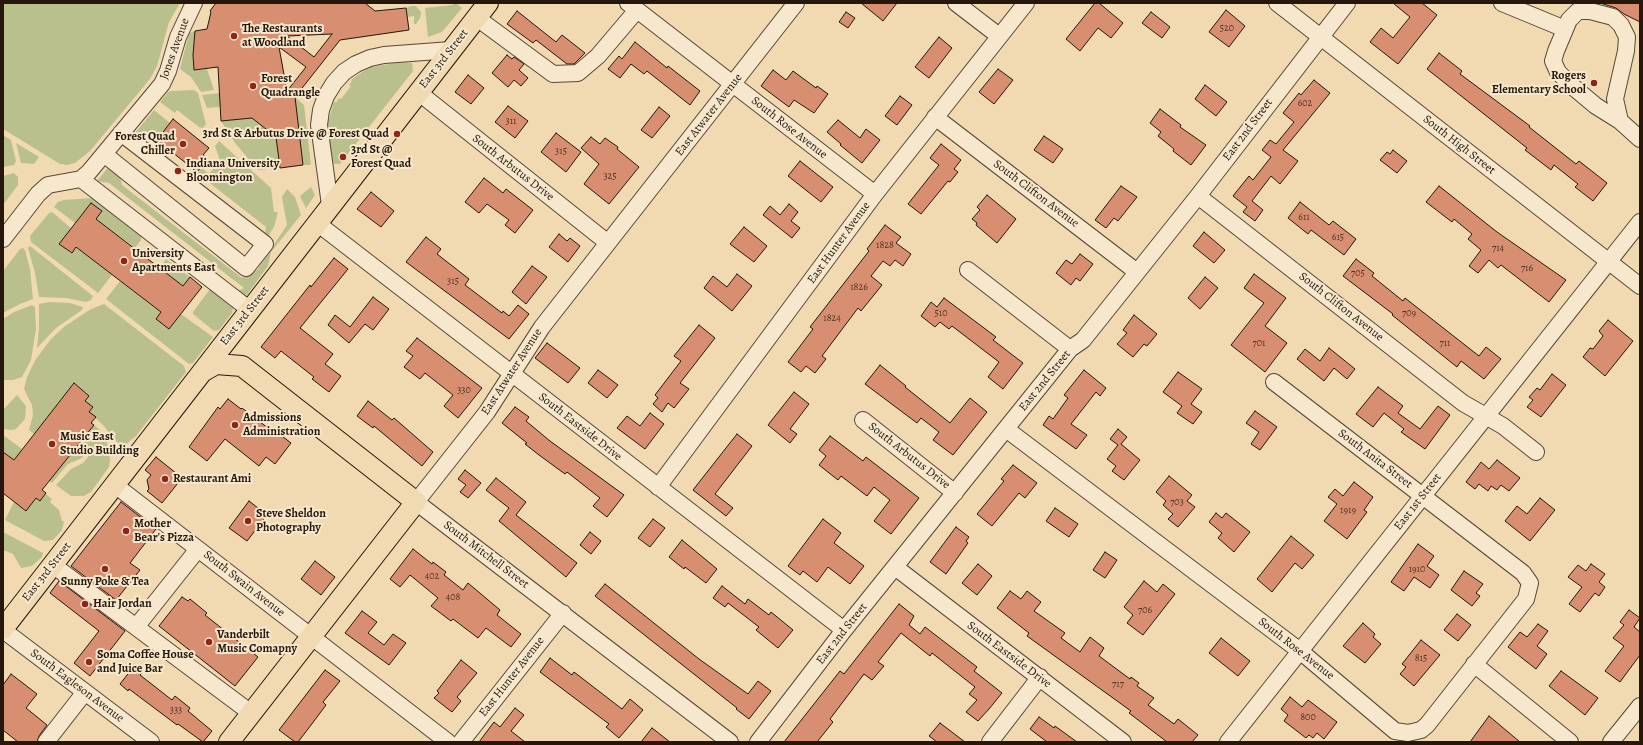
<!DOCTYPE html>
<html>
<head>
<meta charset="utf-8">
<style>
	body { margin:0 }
	#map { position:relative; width:1643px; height:745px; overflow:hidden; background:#f1dab2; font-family:Alegreya,serif }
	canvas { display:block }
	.frame { position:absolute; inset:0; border:4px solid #25170b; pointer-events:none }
</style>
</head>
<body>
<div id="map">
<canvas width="1643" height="745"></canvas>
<div class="frame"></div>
</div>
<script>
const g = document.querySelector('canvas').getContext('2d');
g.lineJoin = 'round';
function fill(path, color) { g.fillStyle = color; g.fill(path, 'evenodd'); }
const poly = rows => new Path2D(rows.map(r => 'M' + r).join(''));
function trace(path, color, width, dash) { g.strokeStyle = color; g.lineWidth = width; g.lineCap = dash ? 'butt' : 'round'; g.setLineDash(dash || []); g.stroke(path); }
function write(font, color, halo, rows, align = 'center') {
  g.font = font + ' Alegreya,serif'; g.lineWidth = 4; g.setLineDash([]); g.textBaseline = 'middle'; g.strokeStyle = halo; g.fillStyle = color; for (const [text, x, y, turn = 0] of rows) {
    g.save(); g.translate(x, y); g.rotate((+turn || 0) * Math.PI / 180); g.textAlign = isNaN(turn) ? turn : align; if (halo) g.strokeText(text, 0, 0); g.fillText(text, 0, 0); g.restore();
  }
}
fill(poly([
	[3,3,180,3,169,22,157,66,150,79,90,151,75,163,67,165,60,164,3,129],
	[453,3,456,3,462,8,442,32,428,37,425,8,453,5],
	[411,6,416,6,421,12,420,18,416,24,414,24,414,16,407,17,406,8],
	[195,31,193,55,194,70,207,69,214,90,201,92,191,77,180,69,189,33],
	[401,62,412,63,413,71,340,164,334,164,330,152,328,123,334,101,336,103,339,98,341,99,351,86,349,85,352,81,351,80,362,72,371,67],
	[194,90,198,93,206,124,203,128,199,127,177,110,175,113,160,102,168,92,171,91],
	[220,93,220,107,207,108,202,95],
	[295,97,304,105,311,165,303,165],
	[154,110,170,123,157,140,145,133,135,133],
	[252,118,276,137,280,168,258,170,235,143,221,121],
	[3,135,11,140,16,161,14,165,3,167],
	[219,141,271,188,274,212,278,212,274,227,268,236,265,234,266,227,197,173,202,168,209,174,220,160,215,146],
	[16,143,39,157,34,164,21,163],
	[110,165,119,172,122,185,242,278,248,271,257,270,287,225,282,197,287,189,295,197,301,215,271,252,268,266,246,296,242,296,238,291,244,288,109,183,97,181],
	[14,173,18,177,18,185,3,205,3,176],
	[311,187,315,195,306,208,300,196],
	[92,198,141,236,141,240,135,248,96,219,102,211,91,203,75,223,54,207,58,202,64,200],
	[52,212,71,228,59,244,71,253,76,247,112,275,98,293,31,242,30,236,49,213],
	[30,246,93,296,91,300,86,302,66,298,39,297,35,273,28,248],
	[23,248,25,250,30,269,33,299,20,304,3,313,3,271,20,249],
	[166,259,190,277,183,286,160,267],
	[120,281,161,312,156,319,169,329,181,314,213,337,193,363,189,364,106,299],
	[210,289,233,308,232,313,219,330,214,331,193,314,193,312],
	[49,302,70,303,83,307,82,310,56,328,37,348,39,328,39,304],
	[104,304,184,366,186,372,136,436,125,445,120,445,116,441,103,425,89,412,93,407,85,401,89,396,74,383,34,434,29,430,33,415,32,405,24,389,27,377,36,359,51,339,65,326,91,309],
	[32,305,35,307,36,329,31,360,22,377,13,380,3,380,3,319,14,312],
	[17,395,26,406,25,419,16,429,11,430,3,429,3,410],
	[94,425,100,430,107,442,110,459,109,467,91,492,84,496,71,496,56,485,71,469,83,463,88,457,90,450,88,446,79,438,85,431,88,433],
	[3,435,22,449,14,460,3,452],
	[79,443,84,446,86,451,82,458,68,464,52,483,49,481],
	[46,494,52,499,50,502,59,510,62,521,64,521,62,530,53,540,44,541,5,520,14,502,36,498,40,501],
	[3,532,43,553,42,557,32,566,21,568,13,554,3,550]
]), '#b9c08d');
const building = poly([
	[216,3,365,3,375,11,406,8,409,30,340,40,295,97,303,165,280,168,276,137,252,118,221,121,218,67,194,70,193,55,195,31,207,29,211,12,210,11,216,3],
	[332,34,314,57,287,36,332,34],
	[279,47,306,67,287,91,279,47],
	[861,3,897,3,883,21,861,3],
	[1095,3,1099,3,1123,23,1111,38,1098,28,1080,51,1066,39,1095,3],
	[1393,3,1422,3,1437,15,1398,64,1370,42,1381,28,1393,38,1410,17,1393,3],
	[1600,3,1640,3,1640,22,1624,14,1616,8,1600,3],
	[1226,10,1245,26,1229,47,1209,32,1226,10],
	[517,11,556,42,562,35,585,53,574,64,567,64,536,40,533,43,507,24,517,11],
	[846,12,855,18,848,28,839,22,846,12],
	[1151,12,1170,27,1162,38,1142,23,1151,12],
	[939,37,952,48,929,78,915,67,939,37],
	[635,42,667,68,668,66,700,91,690,105,647,71,644,74,631,64,620,78,608,69,619,56,622,59,635,42],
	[1439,53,1462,71,1460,74,1530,126,1529,127,1576,164,1579,161,1607,183,1593,201,1575,187,1578,184,1554,165,1551,170,1525,150,1527,148,1427,69,1439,53],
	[507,55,512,59,514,57,524,64,519,70,528,78,521,86,514,80,508,87,492,73,507,55],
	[998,69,1013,80,994,104,979,92,998,69],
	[773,70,786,80,793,71,816,88,817,86,828,94,814,113,794,100,789,107,761,86,773,70],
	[468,75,484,88,471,104,455,92,468,75],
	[1314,80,1330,93,1283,150,1298,161,1280,184,1271,176,1252,201,1263,210,1255,221,1243,212,1247,207,1233,196,1249,176,1253,180,1271,157,1262,150,1270,140,1276,144,1294,122,1283,113,1299,93,1301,95,1314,80],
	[1205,85,1227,102,1216,116,1195,99,1205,85],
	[900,96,912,105,897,125,885,116,900,96],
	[508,106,528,121,515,138,495,122,508,106],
	[659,107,670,116,652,138,641,130,659,107],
	[1160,109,1181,125,1180,127,1206,145,1191,165,1173,151,1174,149,1158,136,1161,132,1150,123,1160,109],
	[173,119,209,148,203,155,208,159,197,172,157,140,173,119],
	[838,120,860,138,866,129,880,140,862,163,840,145,841,144,827,132,838,120],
	[556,133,581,152,566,172,541,152,556,133],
	[1044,136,1063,149,1053,163,1034,150,1044,136],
	[591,137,600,144,605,138,618,147,617,149,639,167,609,204,584,184,599,164,581,148,591,137],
	[941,144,961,160,954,169,958,172,950,182,948,181,921,214,908,204,939,165,930,158,941,144],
	[1393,150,1407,161,1397,173,1380,160,1387,152,1390,154,1393,150],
	[800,161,833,187,821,202,788,176,800,161],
	[484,178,503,193,506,189,533,210,515,233,505,225,509,220,487,204,479,213,465,202,484,178],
	[1121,186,1137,197,1118,221,1114,218,1106,228,1095,220,1121,186],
	[1439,186,1497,232,1566,280,1549,302,1501,265,1498,268,1489,260,1478,273,1469,266,1481,250,1468,239,1472,234,1454,219,1452,222,1426,202,1439,186],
	[371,192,394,211,381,227,357,209,371,192],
	[987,195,1016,219,997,243,976,225,977,223,972,219,980,210,977,207,987,195],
	[1300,202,1329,225,1333,221,1356,239,1344,255,1311,230,1308,234,1288,218,1300,202],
	[91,203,102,211,96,219,183,286,190,277,202,287,169,329,156,319,161,312,76,247,72,253,59,244,91,203],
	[789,204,798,212,791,221,800,228,792,238,763,215,770,206,780,215,789,204],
	[885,225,901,237,896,243,911,254,903,266,895,260,890,266,883,261,871,276,882,285,861,311,858,308,822,356,826,359,815,373,806,366,801,372,788,362,813,329,810,327,869,251,867,249,885,225],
	[744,227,767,246,754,262,730,244,744,227],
	[1204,232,1225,250,1214,263,1193,246,1204,232],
	[559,234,567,241,570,238,580,246,568,262,549,247,559,234],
	[426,237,441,249,437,254,469,279,465,285,502,313,503,311,509,316,518,305,529,314,509,339,406,262,426,237],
	[1080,254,1093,264,1080,281,1076,278,1071,285,1056,273,1066,260,1072,264,1080,254],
	[334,258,348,269,300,328,333,354,325,364,341,376,329,392,312,379,314,377,281,351,275,358,261,347,310,285,311,287,334,258],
	[1356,259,1374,273,1372,276,1403,301,1405,298,1479,356,1486,347,1501,359,1484,379,1461,361,1457,367,1392,315,1393,314,1343,276,1356,259],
	[532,266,547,277,526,304,512,292,532,266],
	[737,274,752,286,732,311,704,288,713,276,727,287,737,274],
	[1254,274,1286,298,1265,326,1287,343,1265,372,1231,345,1264,303,1244,288,1254,274],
	[1205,277,1218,288,1200,309,1188,298,1205,277],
	[373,297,389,309,373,330,365,324,349,343,328,325,335,315,350,327,373,297],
	[944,298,996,337,993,340,1023,363,1003,389,988,377,999,362,952,326,949,329,940,322,935,327,921,316,931,302,937,307,944,298],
	[1134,315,1157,334,1147,346,1144,344,1133,357,1117,344,1127,333,1123,330,1134,315],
	[1608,320,1633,341,1605,376,1583,357,1590,348,1593,349,1603,336,1599,331,1608,320],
	[699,325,715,338,680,383,689,389,674,408,668,403,662,412,653,404,658,398,655,395,681,361,674,356,699,325],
	[417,338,482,388,458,418,444,406,453,395,425,373,420,379,404,367,413,356,406,351,417,338],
	[547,343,580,368,568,383,535,358,547,343],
	[1329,348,1355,369,1347,379,1334,368,1324,381,1297,359,1305,349,1320,361,1329,348],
	[880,365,906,386,905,387,950,423,970,398,987,412,953,455,933,440,939,432,921,418,917,423,865,384,880,365],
	[598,370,618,385,607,398,588,383,598,370],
	[1084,370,1106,388,1100,396,1096,392,1071,424,1087,435,1076,449,1043,425,1049,416,1053,419,1068,398,1064,395,1084,370],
	[1178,372,1202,389,1191,404,1202,412,1193,424,1177,413,1182,406,1163,392,1178,372],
	[1552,374,1566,385,1541,417,1527,407,1533,400,1529,397,1537,388,1540,390,1552,374],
	[74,383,89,396,85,401,93,407,89,412,96,417,91,423,94,425,42,490,46,493,40,501,36,498,26,511,3,493,3,452,14,460,74,383],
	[1378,387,1403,406,1398,413,1420,429,1438,406,1450,415,1425,449,1401,432,1404,429,1384,413,1373,427,1356,414,1378,387],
	[794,392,809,404,790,429,797,434,790,443,768,425,794,392],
	[228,399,241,409,242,408,277,435,278,433,291,443,275,464,266,457,259,466,225,439,207,461,189,447,218,407,220,409,228,399],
	[368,401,392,420,394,418,433,452,422,466,374,426,373,428,357,416,368,401],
	[515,407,529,417,526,421,550,441,624,495,607,517,593,506,600,498,567,472,565,474,539,455,525,444,527,443,502,423,515,407],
	[1255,411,1277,427,1260,450,1251,444,1259,432,1246,423,1255,411],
	[650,413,664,424,645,449,617,428,627,416,640,426,650,413],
	[1118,429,1127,437,1121,444,1140,460,1124,480,1112,471,1116,466,1107,459,1118,445,1110,439,1118,429],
	[737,434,752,446,715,494,733,508,726,516,693,490,737,434],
	[830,436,863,461,866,457,919,498,891,534,874,521,890,500,874,487,867,496,841,476,838,480,819,465,826,456,819,450,830,436],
	[156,457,182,478,162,503,147,491,149,489,147,480,151,475,145,470,156,457],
	[1497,460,1520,478,1509,491,1501,485,1497,490,1491,486,1488,491,1479,484,1475,489,1466,482,1481,462,1489,469,1497,460],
	[1013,465,1037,483,1025,498,1019,493,992,526,977,514,1004,481,1001,479,1013,465],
	[465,470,481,483,468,498,460,492,466,485,458,479,465,470],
	[1169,476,1192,495,1187,501,1195,507,1178,527,1168,519,1173,514,1163,505,1166,501,1156,492,1169,476],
	[496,478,526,502,516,515,577,563,566,577,499,521,509,508,486,490,496,478],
	[1354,482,1373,497,1364,510,1367,512,1347,539,1324,521,1337,504,1328,497,1335,489,1343,496,1354,482],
	[1540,498,1555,510,1530,541,1505,521,1517,506,1527,514,1540,498],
	[249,501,267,515,247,541,229,528,249,501],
	[121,502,156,529,130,563,140,570,116,600,71,566,121,502],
	[1055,508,1078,524,1069,537,1046,521,1055,508],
	[1216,513,1222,518,1226,513,1250,532,1234,552,1218,538,1222,533,1209,522,1216,513],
	[653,519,665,528,650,547,638,538,653,519],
	[823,519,841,533,834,543,864,566,850,584,828,567,817,582,803,571,800,575,788,566,823,519],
	[956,527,969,537,966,541,968,543,946,574,930,562,956,527],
	[590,532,601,541,591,554,580,545,590,532],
	[1291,536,1314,555,1302,569,1295,563,1272,592,1257,579,1291,536],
	[682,540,717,569,706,583,685,567,684,569,669,557,682,540],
	[1418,544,1434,556,1427,566,1439,575,1430,588,1414,577,1404,591,1391,582,1418,544],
	[413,549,432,564,433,562,446,572,444,575,463,590,468,583,500,610,497,615,521,634,511,647,486,628,478,638,453,619,451,621,431,606,438,598,410,575,400,587,390,579,413,549],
	[1105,552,1117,560,1105,578,1093,570,1105,552],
	[315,561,335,577,321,595,301,579,315,561],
	[978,564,992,576,977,595,962,583,978,564],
	[1591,564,1605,574,1599,582,1605,587,1599,596,1595,593,1580,612,1569,604,1582,587,1568,577,1578,565,1586,571,1591,564],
	[1464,571,1483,584,1476,593,1480,596,1472,606,1451,590,1464,571],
	[59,581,125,631,90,676,74,663,99,631,50,593,59,581],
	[1144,581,1157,592,1163,584,1175,594,1143,635,1127,623,1133,615,1124,607,1144,581],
	[605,584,699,659,748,694,758,681,771,691,749,719,736,709,737,708,595,596,605,584],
	[722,586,745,604,748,599,769,615,771,612,793,630,778,648,756,630,759,627,728,603,725,607,713,598,722,586],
	[1010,591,1021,599,1027,591,1041,602,1034,611,1065,633,1061,638,1080,652,1090,637,1104,648,1099,656,1130,679,1131,677,1139,683,1137,686,1154,698,1148,705,1174,724,1178,719,1198,735,1192,742,1167,742,1129,713,1131,711,1027,636,1029,633,997,608,1010,591],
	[182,597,188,601,190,599,207,613,205,615,258,657,235,686,159,626,182,597],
	[899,604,914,616,909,625,920,634,925,627,977,667,974,671,1002,693,989,709,978,721,966,712,977,700,969,694,975,687,932,653,930,656,901,633,878,662,884,666,872,680,864,674,830,719,833,722,817,742,784,742,840,671,844,674,899,604],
	[1629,610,1640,618,1634,627,1640,632,1640,655,1620,682,1605,671,1624,646,1613,638,1624,625,1620,622,1629,610],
	[362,611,377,622,368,633,384,645,393,634,406,643,389,665,345,633,362,611],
	[1457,614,1471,625,1458,641,1444,630,1457,614],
	[1363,623,1375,634,1373,637,1381,644,1365,663,1343,646,1363,623],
	[1538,624,1548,631,1537,646,1547,654,1536,669,1508,647,1520,632,1527,637,1538,624],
	[1221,638,1250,661,1238,676,1209,653,1221,638],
	[1421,640,1440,655,1414,686,1400,674,1406,667,1402,664,1421,640],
	[550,658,572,675,574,672,622,709,630,699,643,710,619,738,606,727,609,724,540,672,550,658],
	[461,660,477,673,457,697,461,701,452,712,434,698,439,693,437,691,461,660],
	[135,665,143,671,140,675,172,700,175,696,190,708,188,711,212,731,203,742,178,724,177,725,129,689,128,691,120,684,135,665],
	[325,670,340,681,323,702,326,705,308,729,298,742,295,742,279,730,325,670],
	[1561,671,1598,698,1585,715,1549,686,1561,671],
	[11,674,37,694,26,708,47,725,39,736,37,742,18,742,3,730,3,685,11,674],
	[1290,697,1302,707,1308,700,1337,722,1324,739,1317,733,1313,738,1309,735,1306,738,1284,721,1288,715,1281,709,1290,697],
	[515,708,524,715,511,731,525,742,479,742,494,722,500,727,515,708],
	[1489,716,1520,742,1470,742,1489,716],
	[1039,717,1054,728,1055,726,1077,742,1047,742,1030,729,1039,717],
	[940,723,965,742,937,742,929,736,940,723],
	[652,728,670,742,641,742,652,728]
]);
fill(building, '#d88e70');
trace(building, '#25170b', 1);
const minor = poly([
	[628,3,875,194],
	[956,3,999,36],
	[1277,3,1640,286],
	[1502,3,1565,29],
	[477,18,553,74,578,73,598,56,637,10],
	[418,92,608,243],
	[935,117,1137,272],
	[1620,121,1615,99,1626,51,1627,37,1621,25,1613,17,1590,11,1578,11,1569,20,1556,51,1553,61,1558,72,1572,86,1596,106,1620,121,1640,139],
	[104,154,246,268,265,244,121,133],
	[81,179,250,310],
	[1198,196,1463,403,1503,426,1536,452],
	[330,205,319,125,321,110,326,96,334,83,344,72,356,64,370,58,384,55,451,50],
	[317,223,844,630],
	[3,239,38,194,48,185,81,179,89,172,162,84,168,71,178,37,194,3],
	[968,270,1070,349],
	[863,420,955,493],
	[1006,429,1300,651,1395,731,1408,733,1421,730,1427,725,1526,599,1530,583,1523,573,1274,382],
	[115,485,448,742],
	[658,487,875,194,1026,3],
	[53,565,251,713],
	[895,567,1123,742],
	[136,627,198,549],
	[3,630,151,742],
	[1474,664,1570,742],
	[46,742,85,692],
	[461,742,563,613],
	[730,742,416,502,487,412,542,327,796,3],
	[758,742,844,630,1070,349,1083,340,1198,196,1347,3],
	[990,742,1040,677],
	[1228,742,1640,222],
	[1611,742,1640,706]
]);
const major = poly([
	[202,372,216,364,242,366,416,502,229,742],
	[3,629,488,3]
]);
trace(minor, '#584835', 18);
trace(major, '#25170b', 22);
trace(minor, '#f6e7cd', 16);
trace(major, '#f1dab2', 20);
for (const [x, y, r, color] of [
	[234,36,4,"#8f2418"],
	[1594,83,4,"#8f2418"],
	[253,86,4,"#8f2418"],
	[397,134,4,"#8f2418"],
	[183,144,4,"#8f2418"],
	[343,157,4,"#8f2418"],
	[178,171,4,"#8f2418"],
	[124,261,4,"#8f2418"],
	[235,425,4,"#8f2418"],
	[52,444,4,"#8f2418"],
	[165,479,4,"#8f2418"],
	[248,521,4,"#8f2418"],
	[126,531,4,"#8f2418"],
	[105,569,4,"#8f2418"],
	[85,604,4,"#8f2418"],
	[209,642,4,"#8f2418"],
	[89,662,4,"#8f2418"]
]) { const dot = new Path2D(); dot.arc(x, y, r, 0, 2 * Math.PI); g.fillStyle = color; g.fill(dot); trace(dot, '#f6e7cd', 1.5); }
write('10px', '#523524', null, [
	["520",1227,29],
	["602",1305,104],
	["311",511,122],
	["315",561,152],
	["325",610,177],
	["611",1304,218],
	["615",1338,238],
	["1828",885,246],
	["714",1498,249],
	["716",1527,269],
	["705",1358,274],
	["315",453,282],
	["1826",859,288],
	["510",941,314],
	["709",1409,314],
	["1824",832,319],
	["701",1259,344],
	["711",1445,344],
	["330",464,391],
	["703",1177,503],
	["1919",1348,511],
	["1910",1417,570],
	["402",432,577],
	["408",453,598],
	["706",1145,611],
	["815",1421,659],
	["717",1118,685],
	["333",176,711],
	["800",1308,718]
]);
write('bold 12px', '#25170b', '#f6e7cd', [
	["The Restaurants",242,29],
	["at Woodland",242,43],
	["Rogers",1586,76,"right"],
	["Elementary School",1586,90,"right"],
	["Forest",261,79],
	["Quadrangle",261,93],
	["3rd St & Arbutus Drive @ Forest Quad",389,134,"right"],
	["Forest Quad",175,137,"right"],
	["Chiller",175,151,"right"],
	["3rd St @",351,150],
	["Forest Quad",351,164],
	["Indiana University",186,164],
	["Bloomington",186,178],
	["University",132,254],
	["Apartments East",132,268],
	["Admissions",243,418],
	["Administration",243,432],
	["Music East",60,437],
	["Studio Building",60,451],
	["Restaurant Ami",173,479],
	["Steve Sheldon",256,514],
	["Photography",256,528],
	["Mother",134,524],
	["Bear's Pizza",134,538],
	["Sunny Poke & Tea",105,582,"center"],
	["Hair Jordan",93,604],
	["Vanderbilt",217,635],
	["Music Comapny",217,649],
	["Soma Coffee House",97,655],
	["and Juice Bar",97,669]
], 'left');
write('12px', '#25170b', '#f6e7cd', [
	["Jones Avenue",175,49,-70],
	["East 3rd Street",444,59,-52],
	["East Atwater Avenue",709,115,-52],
	["South Rose Avenue",789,128,38],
	["East 2nd Street",1248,130,-53],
	["South High Street",1459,145,38],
	["South Arbutus Drive",513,168,38],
	["South Clifton Avenue",1036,194,37],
	["East Hunter Avenue",839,243,-54],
	["South Clifton Avenue",1341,307,38],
	["East 3rd Street",245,316,-52],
	["East Atwater Avenue",512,372,-57],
	["East 2nd Street",1045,381,-51],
	["South Eastside Drive",580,427,38],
	["South Arbutus Drive",909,456,38],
	["South Anita Street",1375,459,37],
	["East 1st Street",1418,502,-52],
	["South Mitchell Street",486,555,37],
	["East 3rd Street",47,572,-52],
	["South Swain Avenue",244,584,38],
	["East 2nd Street",842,634,-52],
	["South Rose Avenue",1296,649,38],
	["South Eastside Drive",1009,655,37],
	["East Hunter Avenue",512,677,-52],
	["South Eagleson Avenue",77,686,37]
]);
</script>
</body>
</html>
